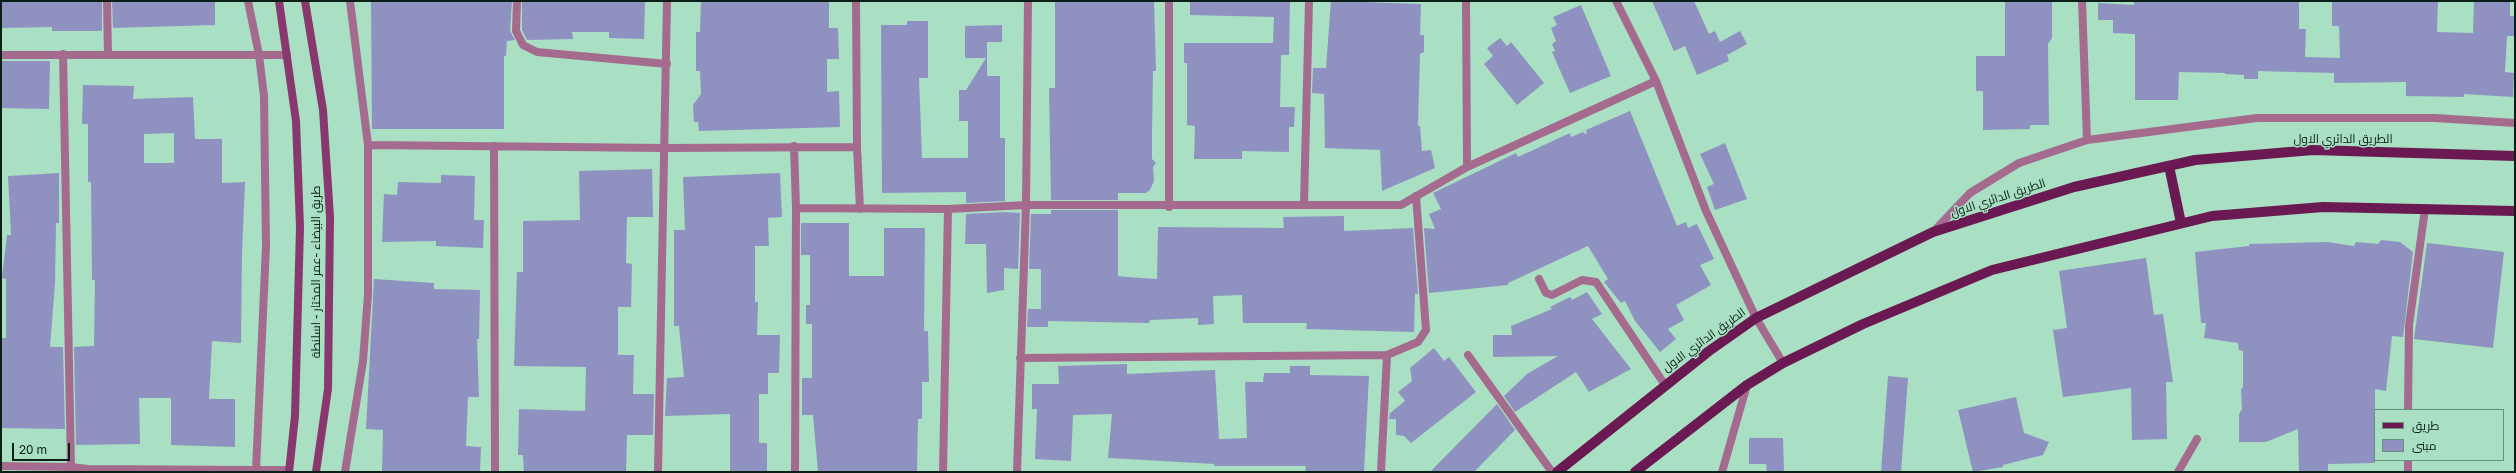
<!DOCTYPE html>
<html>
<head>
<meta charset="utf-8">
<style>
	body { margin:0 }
	#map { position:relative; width:2516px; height:473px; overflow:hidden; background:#a9dfc2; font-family:"Golos Text",Cairo,sans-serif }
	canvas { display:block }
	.frame { position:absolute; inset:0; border:2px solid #0a1f15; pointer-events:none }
	.legend { position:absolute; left:2374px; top:409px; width:130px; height:52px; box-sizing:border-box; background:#a9dfc2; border:1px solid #69927d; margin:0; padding:5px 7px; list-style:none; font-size:12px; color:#0a1f15 }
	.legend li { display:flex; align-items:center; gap:8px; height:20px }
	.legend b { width:20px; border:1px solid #69927d }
	.scale { position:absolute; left:12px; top:443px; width:58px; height:18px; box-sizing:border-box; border:2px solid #0a1f15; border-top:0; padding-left:5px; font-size:12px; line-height:14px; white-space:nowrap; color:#0a1f15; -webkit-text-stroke:3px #a9dfc2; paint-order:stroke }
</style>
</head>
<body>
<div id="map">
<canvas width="2516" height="473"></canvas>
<div class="frame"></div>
<ul class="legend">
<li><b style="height:5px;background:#6a1953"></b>طريق</li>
<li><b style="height:11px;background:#8f92c1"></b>مبنى</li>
</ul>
<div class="scale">20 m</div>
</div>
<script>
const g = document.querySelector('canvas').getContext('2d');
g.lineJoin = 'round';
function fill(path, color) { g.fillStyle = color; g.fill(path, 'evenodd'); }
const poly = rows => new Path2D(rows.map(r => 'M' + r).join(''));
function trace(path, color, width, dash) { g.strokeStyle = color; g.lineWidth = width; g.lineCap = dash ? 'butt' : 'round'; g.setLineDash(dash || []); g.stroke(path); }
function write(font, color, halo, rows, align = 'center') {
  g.font = font + ' "Golos Text",Cairo,sans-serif'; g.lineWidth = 3; g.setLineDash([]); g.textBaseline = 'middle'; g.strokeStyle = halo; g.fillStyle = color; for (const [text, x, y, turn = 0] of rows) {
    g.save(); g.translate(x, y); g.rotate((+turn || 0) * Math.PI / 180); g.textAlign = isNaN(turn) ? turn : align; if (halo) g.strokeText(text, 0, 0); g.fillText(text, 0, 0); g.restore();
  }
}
fill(poly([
	[1,1,102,1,102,31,52,31,52,27,1,28],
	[112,1,215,1,215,25,113,28],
	[371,1,512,1,510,31,515,40,507,41,506,56,504,56,504,129,372,129],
	[522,1,645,1,644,39,609,38,609,32,572,32,573,39,527,40,522,30],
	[701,1,829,1,829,28,838,28,839,59,827,59,827,92,839,91,840,127,699,131,698,122,694,122,693,105,701,94,700,71,696,71,696,32,700,32],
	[1055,1,1154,1,1156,71,1153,71,1152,136,1152,159,1156,163,1153,167,1154,181,1150,190,1146,193,1118,193,1118,200,1051,200,1049,88,1055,88],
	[1190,1,1290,1,1289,55,1281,55,1280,107,1295,107,1294,127,1289,127,1289,152,1242,151,1242,159,1194,159,1195,126,1187,125,1187,63,1184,63,1184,43,1273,43,1274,17,1190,15],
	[1331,1,1421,4,1420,35,1424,35,1424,52,1420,54,1418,126,1420,126,1422,151,1431,150,1435,168,1382,191,1380,150,1325,148,1324,94,1312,93,1313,68,1326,68],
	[1652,1,1694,1,1709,34,1715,31,1720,42,1740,31,1747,44,1727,55,1729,61,1697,75,1685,46,1674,51],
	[2005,1,2052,1,2052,38,2048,44,2049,125,2030,125,2030,129,1983,130,1983,91,1976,91,1976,56,2005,56],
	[2134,1,2299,1,2299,29,2306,29,2305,57,2340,58,2339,26,2332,26,2332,1,2438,1,2437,32,2473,33,2474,1,2510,1,2510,16,2515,16,2515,36,2507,36,2505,72,2514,73,2513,97,2464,94,2464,97,2406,96,2406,82,2334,83,2334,73,2258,71,2258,79,2244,79,2244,75,2225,74,2225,73,2179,72,2178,100,2135,100,2135,34,2113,33,2113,20,2098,20,2098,3,2134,5],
	[1581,5,1611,76,1570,93,1552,52,1555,51,1552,44,1556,41,1551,28,1557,25,1553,17],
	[907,21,928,21,928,78,919,78,922,158,968,158,968,121,959,121,959,90,966,90,986,58,965,58,965,26,1002,25,1002,42,987,42,987,76,1000,76,1000,138,1005,138,1005,201,966,203,966,192,882,193,881,25,907,25],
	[1500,38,1507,46,1511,42,1544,83,1517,105,1484,64,1493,56,1487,48],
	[1,61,50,61,49,109,1,108],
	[83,85,134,86,133,99,193,97,195,139,222,139,222,183,245,182,242,254,241,343,212,341,209,399,235,399,235,447,171,445,171,398,139,398,140,444,76,445,74,347,94,346,95,280,92,280,91,182,88,182,88,124,82,124],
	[174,133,174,163,144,163,144,134],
	[1630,111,1677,226,1686,222,1688,228,1697,224,1714,259,1700,265,1711,285,1676,305,1684,320,1668,329,1676,339,1660,352,1635,321,1625,301,1621,303,1604,282,1608,279,1588,246,1508,283,1508,285,1429,293,1424,228,1435,229,1429,214,1441,209,1433,193,1516,153,1518,157,1570,133,1571,137,1583,132,1585,134,1587,133,1586,130],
	[1725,143,1747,199,1715,210,1707,187,1714,184,1700,154],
	[652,169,653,217,627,217,626,263,632,264,631,307,618,307,618,355,634,355,633,394,654,394,653,435,627,435,626,472,524,472,523,455,518,455,519,409,585,411,586,367,514,366,517,272,523,272,523,221,580,220,579,171],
	[59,173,59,223,56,223,55,284,50,347,63,347,65,429,1,428,1,338,6,338,6,279,2,278,7,235,11,235,8,176],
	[780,173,782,217,768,218,769,246,755,246,755,302,758,302,757,335,780,335,779,373,768,373,768,394,759,394,759,443,767,443,767,472,730,472,730,414,665,416,667,378,684,377,679,326,674,326,674,230,685,230,683,177],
	[441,175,475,176,474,220,484,220,483,248,436,246,436,241,382,242,384,194,397,195,398,182,441,183],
	[1051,210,1118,210,1118,276,1127,277,1157,279,1158,227,1284,228,1283,217,1344,216,1344,231,1413,228,1418,294,1415,294,1414,332,1306,329,1307,323,1243,323,1242,295,1213,296,1214,324,1198,325,1198,318,1150,320,1149,323,1048,321,1048,327,1027,327,1028,309,1041,309,1041,269,1029,269,1031,214,1051,214],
	[1005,212,1020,213,1018,269,1004,268,1004,290,987,293,986,244,965,244,966,214],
	[801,223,849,223,849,276,884,276,884,228,925,228,924,331,928,331,929,382,922,382,922,419,918,419,917,472,818,472,813,415,802,415,802,378,812,378,812,324,806,324,806,305,810,305,810,255,801,255],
	[2381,240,2400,242,2413,252,2403,337,2392,336,2386,391,2375,389,2375,463,2328,464,2328,472,2299,472,2298,429,2266,442,2239,442,2239,414,2242,409,2241,389,2243,388,2243,351,2239,350,2238,343,2204,338,2206,323,2201,323,2195,252,2249,246,2249,244,2328,242,2354,246,2356,242,2378,244],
	[2427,243,2504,252,2493,348,2414,339],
	[2146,258,2154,315,2163,314,2173,382,2166,382,2167,439,2132,440,2131,388,2063,397,2053,330,2067,328,2059,271],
	[374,279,434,283,434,289,480,290,479,339,477,339,479,397,468,397,466,446,481,447,480,472,382,472,383,430,366,429],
	[1587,292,1602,314,1592,319,1631,369,1589,392,1576,372,1515,412,1504,396,1527,374,1558,356,1493,357,1493,335,1512,335,1511,326,1552,309,1550,307,1570,297,1572,300],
	[1434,348,1444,361,1449,357,1476,392,1411,443,1404,436,1396,435,1396,419,1389,419,1390,413,1405,401,1398,392,1412,381,1410,368],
	[1127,364,1127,374,1215,370,1219,439,1247,438,1245,382,1263,382,1264,373,1290,373,1290,366,1310,366,1310,375,1369,376,1364,472,1305,472,1306,466,1214,466,1214,464,1108,458,1112,414,1073,415,1071,461,1035,459,1037,409,1032,409,1032,384,1059,384,1058,366],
	[1888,376,1908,378,1901,472,1881,472],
	[2016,397,2024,433,2049,442,2043,455,2003,465,2003,467,1973,472,1958,410],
	[1497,404,1515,430,1474,472,1430,472],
	[1749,438,1783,438,1784,472,1767,472,1766,464,1749,464]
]), '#8f92c1');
trace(poly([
	[1539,279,1546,293,1552,295,1582,280,1596,282,1665,385],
	[1468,355,1552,472],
	[2408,410,2409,325,2425,209],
	[2178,472,2197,439],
	[2408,472,2408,460]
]), '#a46b8f', 8);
trace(poly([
	[107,1,108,55],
	[248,1,259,55,264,96,266,246,256,470,289,470],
	[517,1,516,31,523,45,537,52,667,64],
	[856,1,857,147,860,209],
	[1169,1,1169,207],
	[1466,1,1467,167],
	[1616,1,1656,81,1706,211,1756,318,1783,363],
	[2082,1,2087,140],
	[63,54,71,467],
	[1,55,287,55],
	[368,145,664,148,857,147],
	[494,146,495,472],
	[794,146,796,208,795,472],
	[1304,204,1309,1],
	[796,208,948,209,1026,205,1401,205,1467,167,1656,81],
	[1934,231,1970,193,2019,163,2087,140,2257,118,2435,118,2515,123],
	[1020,358,1387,355],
	[1,466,71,467,88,469,256,470],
	[345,472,363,361,368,294,368,145,350,1],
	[658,472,667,1],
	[943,472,948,209],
	[1017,472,1026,205,1028,1],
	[1381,472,1387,355,1418,342,1426,330,1416,196],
	[1722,472,1747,385]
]), '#a46b8f', 8);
trace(poly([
	[279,1,296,121,300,227,295,416,289,472],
	[305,1,323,110,330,217,328,389,316,472]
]), '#88376f', 8);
trace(poly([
	[2169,166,2181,223],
	[1557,472,1709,351,1756,318,1933,232,2074,187,2195,160,2313,150,2515,156],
	[1635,472,1747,385,1783,363,1863,324,1992,270,2212,216,2323,207,2515,211]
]), '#6a1953', 10);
write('12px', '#0a1f15', '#a9dfc2', [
	["الطريق الدائري الاول",2343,139],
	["الطريق الدائري الاول",1998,198,-18],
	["طريق البيضاء -عمر المختار - اسلنطة",316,272,-90],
	["الطريق الدائري الاول",1704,340,-36]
]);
</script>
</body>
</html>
